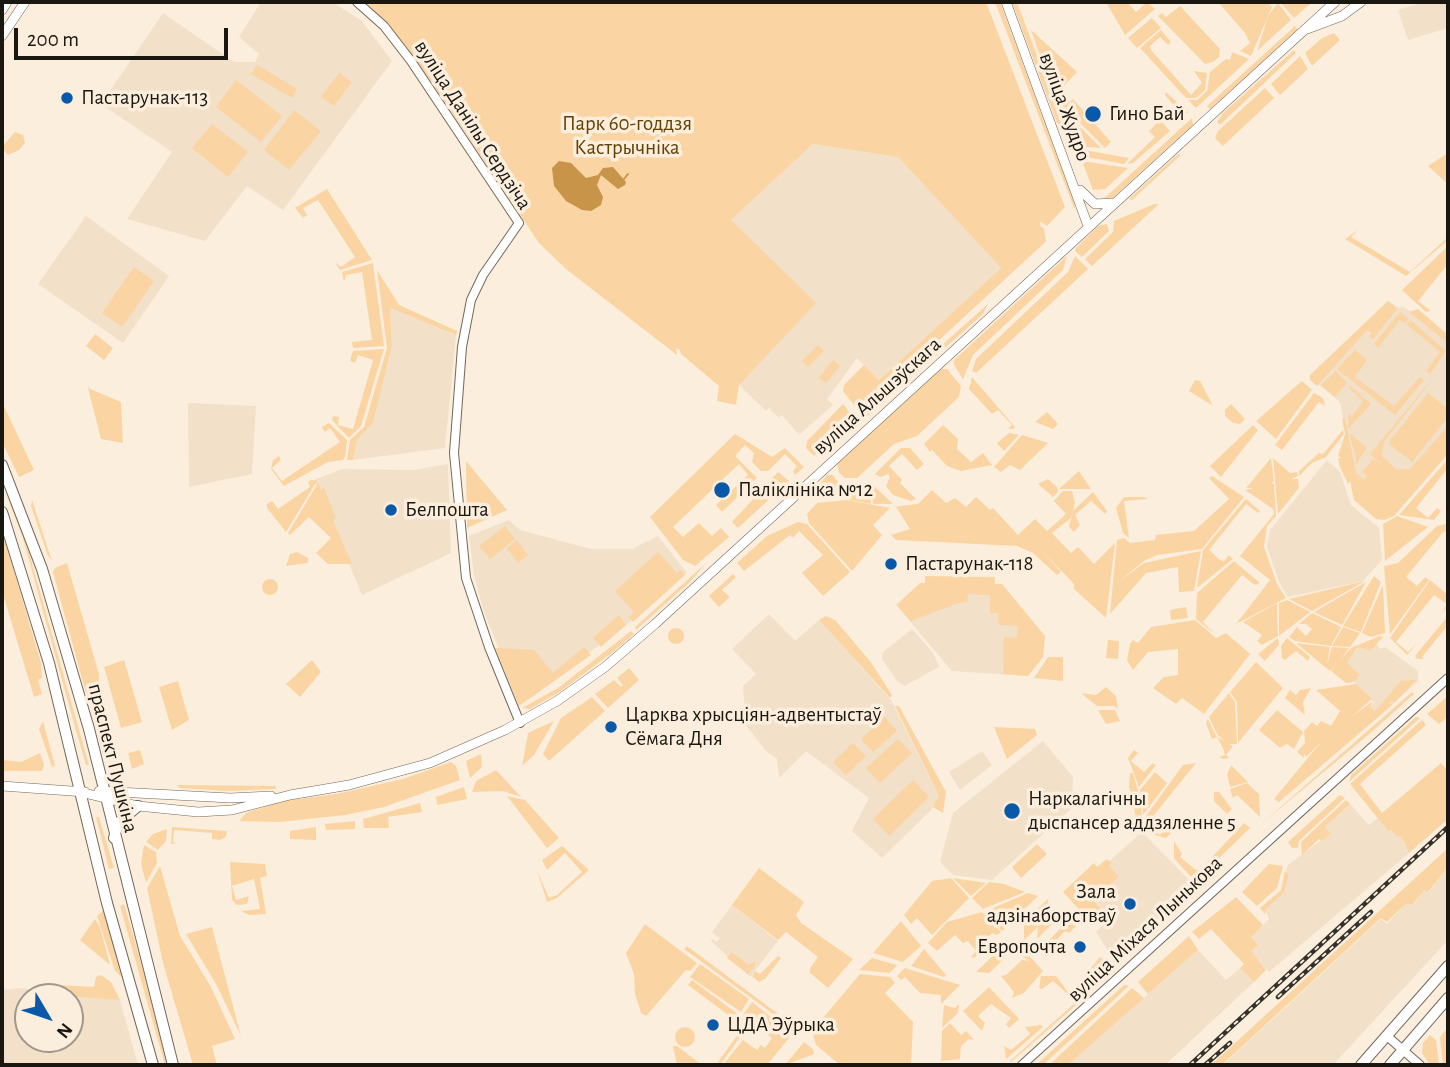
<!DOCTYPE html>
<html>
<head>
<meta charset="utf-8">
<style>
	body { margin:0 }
	#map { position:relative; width:1450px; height:1067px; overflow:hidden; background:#fbeedd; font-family:"Alegreya Sans",sans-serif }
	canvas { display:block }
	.frame { position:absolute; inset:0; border:4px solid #1a1610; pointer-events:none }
	.north { position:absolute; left:14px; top:983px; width:70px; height:70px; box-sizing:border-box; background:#fbeedd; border:2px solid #a1988b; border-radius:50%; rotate:129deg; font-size:19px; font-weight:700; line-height:28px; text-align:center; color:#1a1610 }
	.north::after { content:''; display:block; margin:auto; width:24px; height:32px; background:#0a59a8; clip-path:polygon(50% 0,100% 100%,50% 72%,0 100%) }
	.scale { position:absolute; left:14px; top:28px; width:214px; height:32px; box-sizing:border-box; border:4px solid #1a1610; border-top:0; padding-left:9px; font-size:21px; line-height:24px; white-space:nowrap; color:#1a1610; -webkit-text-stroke:5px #fbeedd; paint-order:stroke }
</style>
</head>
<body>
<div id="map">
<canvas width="1450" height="1067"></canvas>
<div class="frame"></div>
<div class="north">N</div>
<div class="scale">200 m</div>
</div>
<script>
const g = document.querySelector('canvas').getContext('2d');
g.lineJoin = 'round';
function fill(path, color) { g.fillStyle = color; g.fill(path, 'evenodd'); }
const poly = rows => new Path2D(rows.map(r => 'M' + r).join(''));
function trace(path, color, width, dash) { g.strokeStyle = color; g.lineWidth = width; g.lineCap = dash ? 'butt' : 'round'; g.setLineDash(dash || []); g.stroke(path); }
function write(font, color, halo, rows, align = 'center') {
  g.font = font + ' "Alegreya Sans",sans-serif'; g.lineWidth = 7; g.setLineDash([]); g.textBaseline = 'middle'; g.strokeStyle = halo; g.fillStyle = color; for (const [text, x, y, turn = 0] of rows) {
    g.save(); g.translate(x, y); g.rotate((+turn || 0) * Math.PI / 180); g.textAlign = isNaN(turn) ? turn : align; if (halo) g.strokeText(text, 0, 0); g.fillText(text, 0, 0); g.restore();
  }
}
fill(poly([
	[261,2,332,2,361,20,392,61,283,210,247,186,205,241,127,219,172,152,101,104,163,13,234,62,255,62,259,54,239,37],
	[1424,2,1448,2,1448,28,1408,40,1398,10],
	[813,144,898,157,1001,268,879,380,857,358,827,399,833,405,799,435,782,415,779,418,769,408,766,411,739,385,731,220],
	[86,216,169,276,123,343,38,284],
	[1389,301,1399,308,1404,307,1448,341,1448,438,1389,511,1375,514,1354,472,1340,402,1313,380],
	[390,308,456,335,445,448,353,460,357,440,373,423,392,346],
	[188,403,256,406,252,474,189,487],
	[1327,460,1340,472,1351,505,1379,528,1382,560,1363,581,1288,597,1279,582,1267,547,1270,530],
	[448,464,451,553,362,595,314,480,342,469,413,470],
	[509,520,520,530,591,549,632,549,658,536,687,573,630,622,521,704,483,609,474,575,469,536],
	[920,583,1002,584,1045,636,1043,657,1028,676,952,671,896,605],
	[769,614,795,641,819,620,891,700,939,796,937,804,882,858,852,831,869,798,806,751,779,778,777,759,765,750,746,725,743,686,756,674,732,649],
	[912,629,933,653,939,667,904,686,897,681,882,659,883,652],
	[1375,641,1380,649,1385,647,1418,671,1418,681,1381,715,1370,707,1374,702,1339,668,1361,645],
	[1043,741,1073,777,1072,808,992,880,953,875,940,862,953,813],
	[982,751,992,765,960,790,949,772],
	[1350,804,1369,825,1378,818,1388,831,1393,830,1401,836,1409,853,1269,972,1250,951,1257,945,1251,937,1269,919,1265,909,1284,893,1289,874,1286,870,1288,865,1331,833,1325,827],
	[1142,832,1195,886,1116,963,1096,932,1102,926,1094,917,1102,909,1093,900,1118,878,1106,864],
	[1448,867,1448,940,1333,1065,1223,1065,1381,919,1387,924,1404,905,1414,904,1425,890,1429,892],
	[732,905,778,941,750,977,711,941,712,939,717,942,720,938,712,932],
	[1198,950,1226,980,1240,968,1254,982,1165,1065,1068,1065],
	[19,988,120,1000,138,1065,2,1065,2,990],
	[28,997,70,997,70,1039,28,1039]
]), '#f2e0c9');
fill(poly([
	[366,2,986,2,1065,207,1047,226,1041,222,1039,224,1044,229,1046,241,1040,247,860,413,843,391,844,385,864,365,879,380,1001,268,898,157,813,144,731,220,816,303,739,385,736,405,717,401,719,386,681,354,680,350,676,348,677,355,566,269,539,243,431,81],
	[995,2,1000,2,1076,206,1074,208],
	[1012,2,1017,2,1064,128,1057,123],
	[1106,2,1127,2,1136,12,1147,2,1155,9,1125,35],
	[1218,2,1267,2,1272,7,1251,56,1240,51,1250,43,1245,33],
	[1280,2,1308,2,1310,4,1294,18],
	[1278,3,1291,20,1257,51,1268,16],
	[1180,6,1220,49,1219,57,1213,62,1205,64,1158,16,1162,13,1166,17],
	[1152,18,1161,28,1137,48,1128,38],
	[1295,26,1299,30,1210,109,1207,106],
	[1031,30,1077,72,1054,96],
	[1161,30,1171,42,1168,45,1160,37,1150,46,1151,50,1191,95,1202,83,1194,71,1207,73,1205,90,1196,98,1186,98,1140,48],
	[1334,33,1340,40,1312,66,1305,53,1322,38],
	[1294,50,1296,53,1220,125,1217,122,1223,113],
	[1232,52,1249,59,1196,108,1188,100,1197,100,1207,91,1210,72,1226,59,1230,60],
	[1300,56,1308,69,1280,95,1271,84],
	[257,65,297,89,292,98,251,74],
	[339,73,352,82,334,106,321,97],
	[236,80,282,116,261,142,216,107],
	[1265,88,1274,98,1223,146,1215,138,1218,131],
	[1166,92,1188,112,1181,119,1163,118,1175,107,1165,95],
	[1061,96,1068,103,1073,99,1111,142,1105,148,1057,100],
	[1059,106,1101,148,1075,146],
	[294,110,321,131,289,170,264,150],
	[1192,118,1193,125,1107,203,1099,203],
	[1160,120,1170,131,1133,163,1127,164,1155,137,1149,131],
	[212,124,248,152,228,177,192,148],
	[15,132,23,135,25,143,19,150,8,155,2,147],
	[1084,150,1129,158,1124,164,1086,157],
	[1448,153,1448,184,1428,166],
	[1178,154,1181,155,1132,200,1129,199],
	[1082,161,1128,168,1105,189,1093,190],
	[327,189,372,260,340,270,335,262,341,267,355,257,318,200,303,208,307,215,303,218,295,208],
	[1154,204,1159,204,1092,266,1085,259,1113,232,1114,221],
	[1107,224,1109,231,1082,257,1076,252,1075,249,1098,226],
	[1358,230,1351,237,1410,272,1448,237,1448,240,1406,276,1345,239],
	[1448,246,1448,264,1418,301,1431,311,1426,312,1402,290],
	[1067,256,1063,270,973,355,963,379,954,365,954,360],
	[1075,256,1088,269,976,373,972,371,976,359,1068,272],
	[373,263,384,346,353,348,352,342,372,340,362,272,346,275,344,282,342,272],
	[134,267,154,281,122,327,102,313],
	[377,270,399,305,457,331,456,335,390,308,392,346,373,423,357,440,353,460,347,460,350,440,364,427,387,348],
	[1388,301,1397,309,1373,339,1369,336,1372,333,1367,330,1317,386,1310,380,1310,375],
	[988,304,983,314,868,416,862,416],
	[1418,309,1448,335,1448,343,1409,312],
	[1400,312,1409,319,1405,323,1400,320,1378,348,1374,344],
	[1410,320,1446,351,1430,374,1426,371,1440,352,1406,324],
	[95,334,113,348,104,360,86,346],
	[818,345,824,351,808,367,802,361],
	[384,349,361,426,349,438,332,420,333,416,339,417,338,425,353,429,373,360,358,355,355,363,350,361,353,351],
	[1355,350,1367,360,1355,377,1394,406,1420,377,1424,380,1395,415,1337,369],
	[833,360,840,366,826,383,819,378],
	[941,369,947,369,961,386,959,397,917,436,894,444,857,478,845,478,839,473,837,464],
	[1336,371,1347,383,1335,397,1321,385],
	[1438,372,1384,442,1382,456,1396,469,1410,469,1448,426,1448,454,1394,516,1384,520,1376,519,1354,500,1350,481,1348,484,1340,467,1338,458,1342,458,1338,456,1345,434,1342,419,1345,418,1356,473,1364,480,1367,476,1362,472,1373,459,1382,465,1370,454],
	[972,377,1015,427,1013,429,1008,429,1012,425,998,410,992,414,969,389],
	[1195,380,1200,381,1213,406,1189,391],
	[1302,381,1312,390,1276,439,1256,421],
	[1349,385,1371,404,1348,429,1349,413,1352,416,1363,401,1350,389],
	[88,388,121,402,123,443,101,439],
	[1314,393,1323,398,1325,406,1319,402,1282,450,1275,445],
	[1428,393,1448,409,1448,417,1412,462,1388,443],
	[2,402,34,470,19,477,2,442],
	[843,404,854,418,814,456,806,448,807,441],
	[1231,404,1245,419,1240,424,1233,423,1225,416,1225,410],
	[1047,412,1058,424,1053,429,1035,422],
	[329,423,347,440,345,457,343,460,328,462,284,486,271,469,273,460,279,456,281,460,272,468,282,481,340,442,330,428,325,432,322,427],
	[943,425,958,439,957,449,971,462,983,453,992,465,961,471,947,466,932,450,930,452,924,444],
	[1253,425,1258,430,1221,477,1210,466],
	[1343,430,1344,434,1326,457,1312,463,1299,476,1299,471,1319,453,1323,454],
	[1009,433,1019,435,1004,451,997,443],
	[1349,433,1367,448,1356,464,1356,457],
	[735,434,772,457,785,448,804,467,795,475,793,471,797,466,785,454,768,471,761,471,752,462,754,453,745,445,735,456,757,478,722,512,716,505,748,475,739,464,673,527,683,537,699,523,712,536,721,528,729,537,695,566,683,560,650,517],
	[1022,435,1048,443,1020,470,1010,465,1001,472,994,467],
	[901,448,910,448,924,464,917,470,902,454,889,466,902,480,900,483,916,499,911,501,893,495,886,486,890,477,888,474,880,477,875,474],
	[1271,458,1274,481,1271,483,1274,484,1276,516,1267,526,1264,547,1277,584,1286,598,1236,624,1270,580,1240,556,1274,514,1273,509,1245,490,1254,488,1246,488],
	[1273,458,1290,473,1297,472,1298,476,1291,479,1298,479,1299,488,1278,514],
	[1448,459,1448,468,1416,508,1428,518,1437,508,1441,511,1434,520,1399,515],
	[466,461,507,510,467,528],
	[1079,471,1091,489,1059,489],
	[778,472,789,481,738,528,732,522],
	[827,475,833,475,840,485,844,486,836,494,819,495,815,490],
	[1212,476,1244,497,1202,549,1157,555,1144,561,1118,582,1144,563,1201,551,1194,591,1179,592,1178,567,1146,573,1110,614,1117,540,1124,538,1130,543,1155,540,1156,535,1194,531,1229,499,1209,478],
	[1048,479,1057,487,1058,492,1053,497,1038,484],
	[311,480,317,481,286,532,267,508,267,504,272,501,278,509,310,487,308,482],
	[318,483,321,490,324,488,336,518,333,521,352,564,328,564,316,553,331,538,309,517,290,535,288,533],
	[869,483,871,504,840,498,847,490,860,494],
	[871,483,893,504,873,504],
	[932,490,946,503,955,498,966,507,976,497,990,510,993,508,1018,535,1035,519,1047,531,1066,514,1054,501,1063,491,1072,491,1075,503,1071,518,1052,533,1071,553,1078,547,1094,564,1115,543,1106,618,1074,589,1074,584,1042,551,1061,572,1057,575,1033,553,1017,546,896,540,891,535,910,529,896,507,893,507,918,504],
	[5,492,24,535,89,765,86,765,77,734,22,535],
	[1093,492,1107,511,1105,514,1091,501,1075,515,1080,525,1074,532,1069,527,1073,511],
	[1124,497,1145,497,1147,499,1124,501,1129,538,1123,533,1116,508],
	[1246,499,1260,511,1258,513,1246,504,1209,550,1220,560,1224,561,1229,555,1233,559,1197,588,1203,550],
	[32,500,52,561,48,556,31,506],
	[847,500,890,508,873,525,882,535,852,571,809,523,807,514,817,503],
	[1397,516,1428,527,1385,561,1383,524],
	[798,522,807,524,850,572,823,596,802,573,823,555,799,531,793,538,790,535,744,571,737,563,767,536],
	[1446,524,1448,534,1444,531,1406,577,1417,586,1425,577,1429,580,1390,634,1384,566,1398,563,1437,526],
	[505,526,515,539,490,559,479,546],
	[2,530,41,663,42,678,38,680,42,694,34,697,2,591],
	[517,540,528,555,518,563,507,548],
	[297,552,308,558,308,563,286,566,290,554],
	[658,552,677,573,681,570,685,575,633,622,629,617,634,612,615,591],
	[1234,561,1260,583,1255,585,1242,575,1203,622,1216,635,1196,619,1197,593],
	[67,563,99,674,99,708,94,710,85,690,53,572,55,568],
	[706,563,691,581,636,630,635,627],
	[733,574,736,577,722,590,730,597,719,607,709,596],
	[925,576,995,577,995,584,1002,584,1045,636,1043,657,1028,676,1003,674,1004,637,1017,638,1018,626,999,625,998,613,990,613,990,595,968,594,967,602,958,603,911,621,897,605,920,583,925,583],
	[1374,576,1381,582,1361,632,1343,626],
	'262 587a8 8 0 1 1 16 0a8 8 0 1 1-16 0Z',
	[1430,580,1448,595,1448,606,1442,613,1447,604,1434,595,1396,642,1408,652,1418,642,1407,655,1390,638],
	[1365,581,1312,611,1289,599],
	[1366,582,1342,625,1314,612],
	[1383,585,1385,633,1371,637,1362,633],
	[1287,600,1310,612,1279,636,1279,603],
	[1277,603,1278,636,1262,645,1257,641,1262,635,1243,622],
	[1186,607,1188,618,1171,620,1170,610],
	[1312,613,1341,627,1331,646,1295,641,1289,637,1297,627,1306,636,1312,629,1306,624,1299,624],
	[619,615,626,625,601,647,593,638],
	[826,616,835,620,870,661,892,695,890,698,819,620],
	[1448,616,1448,625,1422,657,1424,659,1417,659,1415,656],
	[1195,620,1216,638,1226,633,1250,654,1204,714,1182,698,1176,704,1153,688,1164,677,1178,675,1178,649,1148,652,1133,670,1127,660,1130,644,1133,640,1138,643,1151,627],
	[1343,627,1360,633,1350,647,1332,646],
	'668 636a8 8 0 1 1 16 0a8 8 0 1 1-16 0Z',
	[631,631,634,634,613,652,561,691,530,709,522,708,558,688],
	[1380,636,1383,637,1370,651,1358,647,1354,652,1347,663,1360,675,1353,682,1346,683,1331,671,1335,666,1330,671,1296,643,1330,647,1327,664,1332,647,1349,648,1340,660,1351,648],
	[1278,638,1279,645,1265,661,1258,654],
	[1287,638,1310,657,1308,661,1296,651,1285,660,1282,658,1281,646],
	[1108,640,1119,641,1118,659,1106,658],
	[584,647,591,655,519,706,495,648,534,650,553,673],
	[1048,657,1063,657,1063,681,1034,678],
	[124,660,142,722,121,728,104,667],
	[312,660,321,672,300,697,286,684],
	[1256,662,1283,688,1238,743,1237,702,1230,692],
	[629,668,639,680,608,708,595,694,614,680,621,687,623,685,617,678],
	[1416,680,1395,702,1390,701,1392,705,1376,719,1279,802,1274,799,1320,743,1306,757,1304,753,1304,758,1297,752,1305,743,1304,731,1312,722,1317,726,1321,721,1331,726,1340,711,1316,690,1356,684,1372,699,1351,717,1373,701,1370,707,1375,711,1401,681],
	[178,681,189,720,172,730,159,687],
	[1106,687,1116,696,1118,709,1114,706,1097,706,1081,693,1096,695],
	[1311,688,1303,702,1305,715,1285,698,1290,690,1296,695,1300,690],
	[1412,692,1414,694,1374,730,1260,825],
	[1229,693,1235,702,1237,744,1229,744,1233,746,1226,755,1229,758,1223,759,1219,757,1225,755,1223,748,1217,737,1212,739,1206,723,1208,719,1216,736,1225,742,1217,734,1209,717],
	[1448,696,1448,717,1439,724,1427,714],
	[592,697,605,711,549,761,543,754,561,718],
	[895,706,899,706,946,792,943,813,933,807,939,796],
	[1098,710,1115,710,1120,721,1106,724],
	[1277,710,1303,732,1294,749,1287,744,1280,748,1259,730],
	[885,717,897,731,873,752,861,739],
	[1416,717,1420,718,1349,782,1351,775],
	[1422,720,1426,725,1360,784,1382,813,1441,763,1448,771,1448,819,1409,853,1401,836,1397,837,1392,830,1388,831,1350,784],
	[43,721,55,766,52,767,39,729],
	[554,721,534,755,522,766,528,733],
	[994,727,1035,729,1037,735,1007,759],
	[898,739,912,753,880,783,866,768],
	[853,743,866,756,846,775,833,762],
	[140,750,144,764,132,769,128,753],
	[1134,750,1138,753,1131,761,1144,772,1153,763,1156,765,1139,787,1128,758],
	[40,753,44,765,42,771,2,771,2,760,21,762],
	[481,754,482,767,470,778,466,761],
	[451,762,456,766,460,780,384,807,345,815,280,822,239,821,246,813,282,801,336,794,403,779],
	[1196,763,1147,824,1160,835,1168,826,1173,831,1166,838,1151,834,1143,820,1183,765],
	[1231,766,1232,766,1248,782,1230,787,1227,774],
	[496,770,521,797,503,791,472,792,476,781],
	[1155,772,1167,783,1143,815,1140,790],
	[1130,773,1133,773,1139,794,1142,816,1137,822,1129,786],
	[913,780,929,797,889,836,873,819],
	[1247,783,1259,794,1260,817,1237,795,1233,798,1230,789],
	[177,785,276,786,276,789,228,791,180,788],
	[464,787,467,799,437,805,436,797],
	[1214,792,1219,792,1232,809,1227,814,1214,801],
	[1340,795,1345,798,1299,841,1298,848,1292,848,1288,842],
	[507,796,525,800,559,838,547,848],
	[1346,800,1350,804,1325,827,1331,833,1322,841,1319,839,1302,855,1301,842],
	[420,803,422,812,388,817,389,828,364,828,363,819],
	[99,817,114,868,109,869,96,817],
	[355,821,355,829,326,830,325,824],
	[1244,823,1250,828,1203,874,1190,876,1174,858,1174,841,1182,854,1180,857,1196,870,1200,870],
	[172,827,227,831,226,837,220,840,212,839,212,833,174,830,173,842,177,843,171,844],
	[316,827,316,840,290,839,290,831],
	[167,829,166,841,158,850,146,842,153,834],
	[1037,844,1047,854,1021,878,1012,867],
	[144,845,156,852,157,863,146,883,141,864],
	[562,846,589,870,557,898,547,902,537,870,549,898,557,895,582,872,565,853,547,870,542,860],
	[1448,848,1448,867,1428,892,1425,890,1413,904,1404,905,1387,922,1381,918,1222,1065,1211,1065],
	[1107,859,1111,863,1109,866,1119,877,1093,900,1101,909,1093,917,1096,920,1085,922,1088,919,1063,892,1094,863,1097,867],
	[230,862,265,864,267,876,260,878,266,914,249,915,241,911,260,909,254,879,232,886,236,900,249,896,247,904,237,905,232,900],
	[1269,864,1283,866,1277,888,1257,906,1242,892],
	[160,866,180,936,211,987,235,1039,212,1046,217,1065,193,1065,163,963,147,888],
	[759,868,804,902,796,915,801,923,853,959,828,988,810,973,810,968,818,957,786,932,778,940,732,905],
	[1285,871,1289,874,1284,893,1266,909,1265,914,1260,908,1281,890],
	[951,878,969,898,932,935,917,918,911,924,904,915,932,881],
	[953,878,986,883,971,896],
	[989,882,1004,884,1025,892,983,909,972,898],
	[1028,893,1038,896,1002,931,984,912],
	[1236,897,1263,925,1251,937,1258,945,1251,951,1266,970,1254,982,1240,968,1244,964,1211,929,1199,939,1192,932],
	[1048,899,1048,918,1060,916,1037,939,1038,927,1024,940,1024,922],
	[124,904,139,955,168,1065,165,1065,120,906],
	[105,909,124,979,115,971,97,916],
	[982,912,1001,932,997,935,992,933,981,944,983,947,974,958,971,957,976,951,968,941,963,943,955,935,937,951,928,943,947,922],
	[95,919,100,927,110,965,80,940],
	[901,921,921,946,903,962,873,953],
	[1071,923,1076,926,1069,933,1065,931,1052,945,1054,950,1048,955,1045,944,1065,924],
	[645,924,697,963,690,971,686,970,646,1016,641,1013,635,994,634,974,626,953],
	[212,927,241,1036,216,984,186,934],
	[1189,936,1198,950,1148,994,1138,982],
	[687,946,785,1019,791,1027,684,949],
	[924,949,946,975,944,977,911,966],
	[1024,950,1043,971,1024,993,1012,998,1014,992,1001,976,1006,975,1022,960,1029,961,1023,957],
	[731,952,749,965,755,961,755,966,748,974,727,958],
	[997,952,1005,958,989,973,976,972],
	[778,956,781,958,765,979,759,982,752,976,755,971,760,974],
	[1100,957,1112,966,1076,998,1074,994,1095,974,1091,968],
	[872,958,897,965,890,973,859,970],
	[700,964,749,999,741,1012,690,977],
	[905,968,960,985,941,1004,941,995,920,993,905,977,901,980,897,976],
	[1114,968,1115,971,1011,1062,1010,1061],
	[860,974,890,977,895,983,885,993,913,1022,911,1065,840,1065,816,1045,812,1031],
	[101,975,111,982,120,1000,54,995,51,991,59,985,94,987,96,977],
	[1041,976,1056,976,1073,999,1053,981,1042,989,1039,988],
	[692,980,739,1015,735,1020,688,985],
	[1124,985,1129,986,1043,1065,1036,1065],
	[989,987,1019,1019,1009,1028,1006,1024,1011,1018,991,1004,978,1016,985,1023,982,1031,963,1011],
	[1132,988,1144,998,1068,1065,1049,1065],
	[752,1002,791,1033,789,1038,767,1065,723,1065,743,1040,757,1050,761,1045,765,1048,772,1038,743,1015],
	[959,1004,958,1013,942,1028,944,1005,955,1008],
	[741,1017,747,1022,746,1029,720,1065,716,1065,741,1030],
	[950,1023,961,1035,966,1031,974,1040,969,1039,961,1046,960,1059,941,1061,942,1031],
	[1041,1025,1043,1027,1006,1059,1004,1046,1011,1050,1030,1034,1025,1027],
	[1448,1027,1448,1065,1443,1065,1440,1037],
	'675 1037a10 10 0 1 1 20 0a10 10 0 1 1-20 0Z',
	[1430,1035,1436,1040,1439,1065,1430,1065,1422,1053,1423,1043],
	[804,1042,813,1049,814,1054,785,1065],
	[673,1046,677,1046,702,1065,677,1065]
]), '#fad5a3');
fill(poly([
	[559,161,571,163,586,178,598,175,603,168,613,167,626,182,625,185,618,189,601,175,597,185,603,197,601,205,591,211,582,210,566,201,554,186,552,168]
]), '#c7944a');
trace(poly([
	[624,179,628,174]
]), '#c7944a', 2);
const tertiary = poly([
	[357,2,384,26,411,61,519,223,483,275,471,300,462,347,454,453,466,578,489,647,520,723],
	[1387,1036,1420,1065],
	[1022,1065,1448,678]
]);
const secondary = poly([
	[1006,2,1088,226],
	[2,10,7,2],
	[1307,29,1342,16,1361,2],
	[2,36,25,2],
	[1080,190,1095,204,1112,203],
	[2,786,85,792],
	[99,791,230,798,271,796],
	[80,792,138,806,198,812,232,810,290,795,349,785,430,763,505,730,557,701,605,667,655,624,1335,2]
]);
const primary = poly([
	[2,465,42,569,89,729,173,1065],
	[2,512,49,663,107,903,153,1065],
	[114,838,118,823,138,806],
	[1361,1065,1448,966],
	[1390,1065,1448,998]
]);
trace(tertiary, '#74685a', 10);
trace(secondary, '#74685a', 10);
trace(primary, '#74685a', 12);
trace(tertiary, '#fff', 8);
trace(secondary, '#fff', 9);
trace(primary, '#fff', 10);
const rail = poly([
	[1278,997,1371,912],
	[1190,1065,1448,827],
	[1205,1065,1230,1043]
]);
trace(rail, '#353029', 4.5);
trace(rail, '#fbeedd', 2, [5]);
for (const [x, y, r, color] of [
	[67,98,7,"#0a59a8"],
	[1093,114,9,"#0a59a8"],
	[722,490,9,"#0a59a8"],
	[391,510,7,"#0a59a8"],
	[891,564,7,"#0a59a8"],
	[611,727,7,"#0a59a8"],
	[1012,811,9,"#0a59a8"],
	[1130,904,7,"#0a59a8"],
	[1080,947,7,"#0a59a8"],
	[713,1025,7,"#0a59a8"]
]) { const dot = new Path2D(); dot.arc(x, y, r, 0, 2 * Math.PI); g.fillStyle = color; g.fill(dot); trace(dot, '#fbeedd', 2.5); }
write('21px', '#1a1610', '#fbeedd', [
	["Пастарунак-113",81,98],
	["Гино Бай",1109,114],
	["Паліклініка №12",738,490],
	["Белпошта",405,510],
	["Пастарунак-118",905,564],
	["Царква хрысціян-адвентыстаў",625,715],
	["Сёмага Дня",625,739],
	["Наркалагічны",1028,799],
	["дыспансер аддзяленне 5",1028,823],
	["Зала",1116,892,"right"],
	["адзінаборстваў",1116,916,"right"],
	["Европочта",1066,947,"right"],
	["ЦДА Эўрыка",727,1025]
], 'left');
write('21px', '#1a1610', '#fbeedd', [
	["вуліца Жудро",1065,107,70],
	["вуліца Данілы Сердзіча",473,125,57],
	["вуліца Альшэўскага",877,396,-42],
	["праспект Пушкіна",113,758,76],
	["вуліца Міхася Лынькова",1145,929,-43]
]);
write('21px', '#644103', '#fbeedd', [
	["Парк 60-годдзя",627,124],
	["Кастрычніка",627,148]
]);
</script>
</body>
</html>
